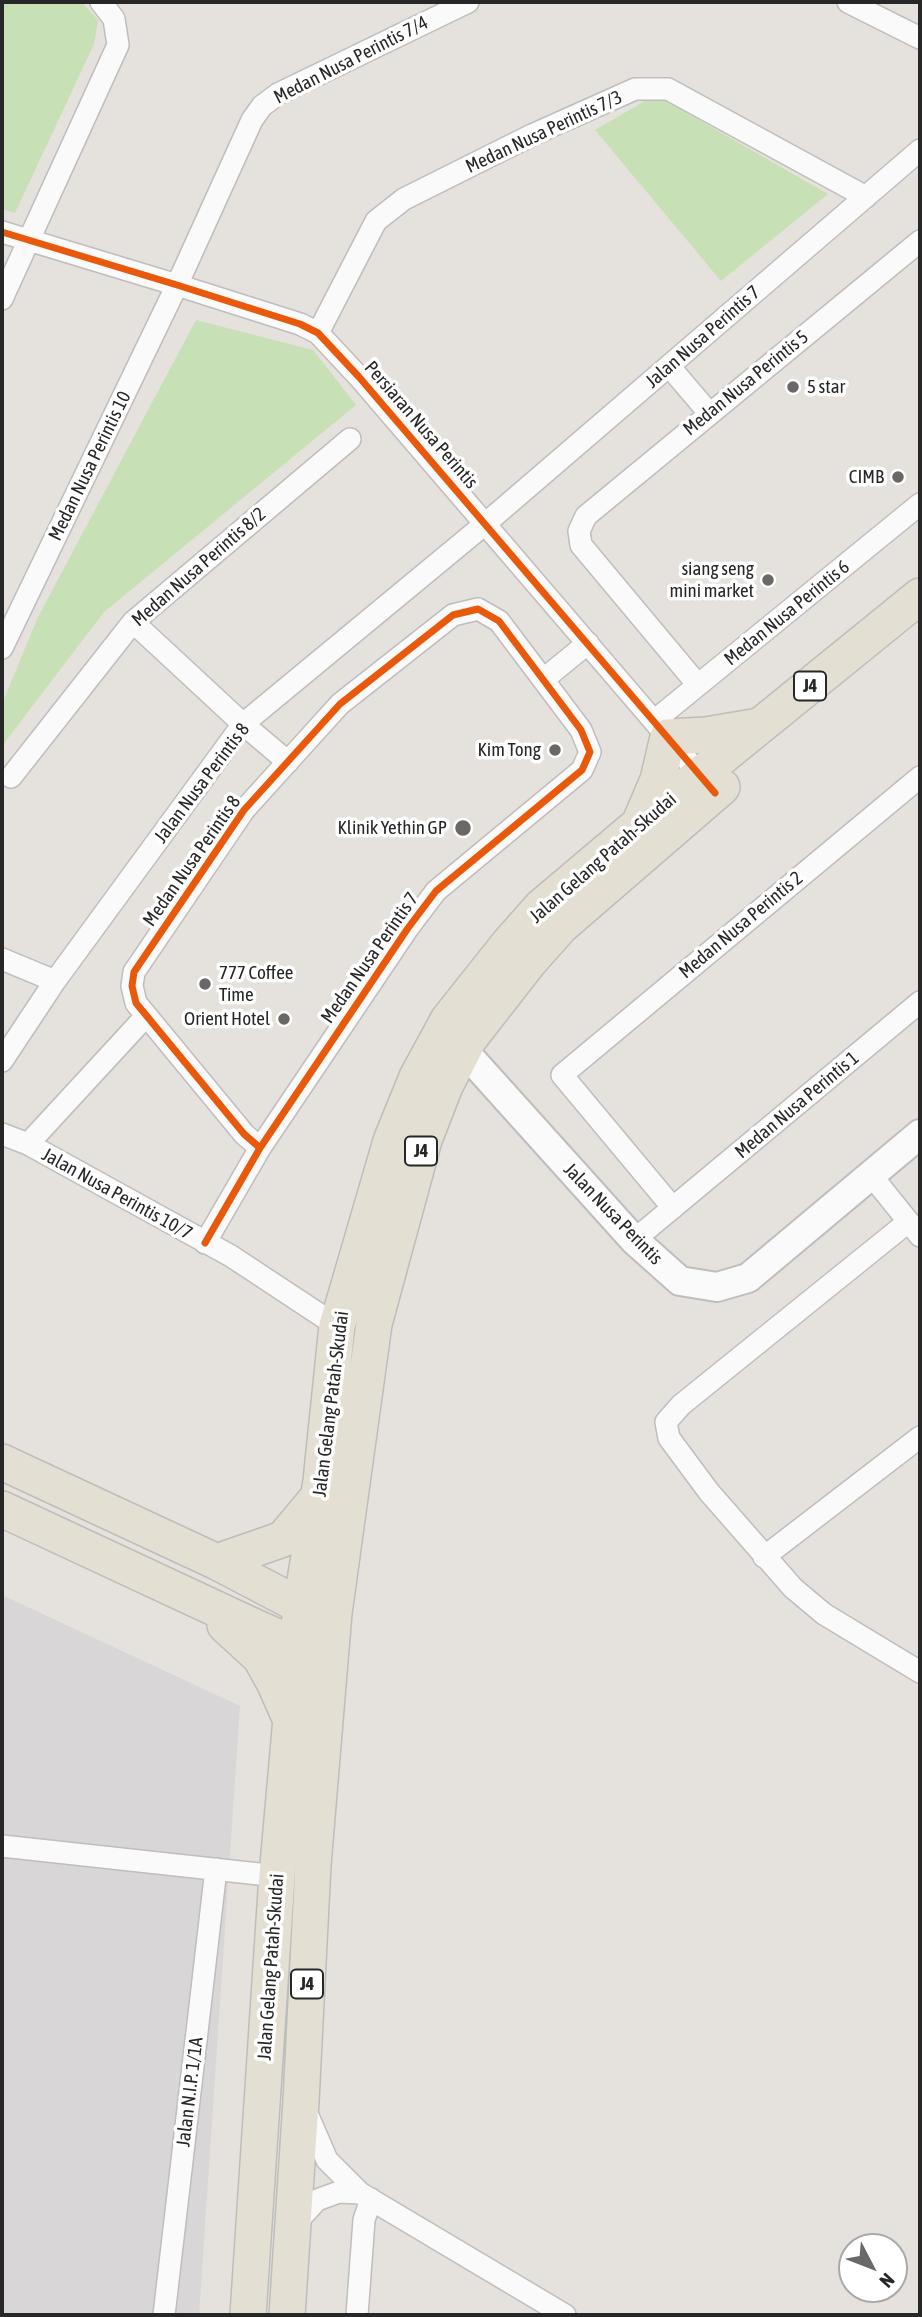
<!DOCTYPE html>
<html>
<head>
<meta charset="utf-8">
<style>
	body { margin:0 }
	#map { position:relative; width:922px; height:2317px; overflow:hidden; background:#e5e1dc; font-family:"Asap Condensed",sans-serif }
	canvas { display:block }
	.frame { position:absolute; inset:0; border:4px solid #272727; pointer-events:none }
	.north { position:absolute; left:838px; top:2233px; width:70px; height:70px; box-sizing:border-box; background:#fff; border:2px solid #a9a9a9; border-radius:50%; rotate:132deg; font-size:19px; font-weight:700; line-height:28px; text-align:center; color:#272727 }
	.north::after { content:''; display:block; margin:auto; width:24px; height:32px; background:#6a6866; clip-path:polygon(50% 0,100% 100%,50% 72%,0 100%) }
</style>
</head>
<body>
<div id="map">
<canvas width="922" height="2317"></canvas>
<div class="frame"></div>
<div class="north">N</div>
</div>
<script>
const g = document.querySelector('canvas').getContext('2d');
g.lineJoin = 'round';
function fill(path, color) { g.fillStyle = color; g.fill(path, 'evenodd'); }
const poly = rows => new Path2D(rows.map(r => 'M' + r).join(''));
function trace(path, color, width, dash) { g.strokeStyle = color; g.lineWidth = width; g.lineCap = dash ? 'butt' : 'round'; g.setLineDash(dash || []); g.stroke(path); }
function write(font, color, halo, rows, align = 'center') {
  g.font = font + ' "Asap Condensed",sans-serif'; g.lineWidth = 7; g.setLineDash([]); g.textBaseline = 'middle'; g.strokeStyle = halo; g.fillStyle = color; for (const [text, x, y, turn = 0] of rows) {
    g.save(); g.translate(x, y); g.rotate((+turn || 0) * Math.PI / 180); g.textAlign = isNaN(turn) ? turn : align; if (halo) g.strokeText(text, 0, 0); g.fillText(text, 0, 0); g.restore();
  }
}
fill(poly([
	[2,1595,240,1706,199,2315,2,2315]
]), '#d9d6d8');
fill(poly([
	[2,2,82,2,98,20,94,44,15,213,2,209],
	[645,101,666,101,828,194,721,281,595,130],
	[196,320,313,350,356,405,104,612,2,746,2,704,38,617]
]), '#c8e0b6');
const minor = poly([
	[848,2,920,38],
	[2,232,177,285,300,324,318,333,359,377,707,783],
	[2,299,118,45,114,19,101,2],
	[318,333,376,221,404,199,532,135,635,89,668,89,866,197],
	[669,366,709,413],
	[133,622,243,724,288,762],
	[2,648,177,285,252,120,262,106,278,94,468,2],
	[544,679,588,643],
	[698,685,581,545,579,531,586,516,920,241],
	[654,721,920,504],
	[11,777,133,622,350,439],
	[2,959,55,981],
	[2,1061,55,981,243,724,485,524,920,150],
	[2,1134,28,1144,231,1256,337,1326],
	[28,1144,146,1016],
	[871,1175,920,1236],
	[673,1208,562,1075,920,777],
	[908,1222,681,1405,666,1422,669,1438,709,1492,793,1588,824,1614,920,1672],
	[634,1240,920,1002],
	[205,1243,260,1148,408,928,436,891,582,770,590,752,581,730,499,621,478,609,453,615,340,704,244,810,134,972,132,986,136,1003,244,1134,260,1148],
	[764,1557,920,1437],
	[2,1846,277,1876],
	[305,2109,327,2160,360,2193,565,2315],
	[294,2225,317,2200,339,2192,360,2193],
	[164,2315,216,1869],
	[357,2315,364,2220,371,2199]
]);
const tertiary = poly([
	[463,1050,634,1240,680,1281,717,1287,748,1278,920,1134]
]);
const primary = poly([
	[640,822,658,780,668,737,706,735,759,726],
	[2,1462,217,1562,301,1606,323,1611],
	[2,1509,255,1627,298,1646,319,1650],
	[217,1562,283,1539,319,1496],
	[225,1625,260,1657,274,1682,290,1718],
	[248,2315,277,1876,301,1606,321,1481,337,1326,391,1141,417,1077,448,1020,510,942,541,907,638,825,920,596],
	[287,2315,301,2101,313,1865,334,1613,374,1324,424,1140,445,1086,469,1039,529,962,561,926,722,787]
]);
trace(minor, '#bfbdbe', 24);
trace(tertiary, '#bfbdbe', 32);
trace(primary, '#bebdbb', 38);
trace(minor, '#fbfafa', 21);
trace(tertiary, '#fbfafa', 28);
trace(primary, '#e4dfd3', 35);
trace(poly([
	[2,232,177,285,300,324,318,333,359,377,715,793],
	[205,1243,260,1148,408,928,436,891,582,770,590,752,581,730,499,621,478,609,453,615,340,704,244,810,134,972,132,986,136,1003,244,1134,260,1148]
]), '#e8590c', 7);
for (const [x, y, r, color] of [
	[793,387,7,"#6a6866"],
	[898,477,7,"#6a6866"],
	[768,580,7,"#6a6866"],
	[555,750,7,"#6a6866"],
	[463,828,9,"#6a6866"],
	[205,984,7,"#6a6866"],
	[284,1019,7,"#6a6866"]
]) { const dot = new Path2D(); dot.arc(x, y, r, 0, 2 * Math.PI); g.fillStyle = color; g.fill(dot); trace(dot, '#fff', 2.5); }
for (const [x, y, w] of [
	[810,686,32],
	[421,1151,32],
	[307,1984,32]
]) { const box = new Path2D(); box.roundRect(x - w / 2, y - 14.5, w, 29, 5); g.fillStyle = '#fff'; g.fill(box); trace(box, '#272727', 2); }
write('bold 18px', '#272727', null, [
	["J4",810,686],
	["J4",421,1151],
	["J4",307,1984]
]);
write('19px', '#272727', '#fff', [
	["Medan Nusa Perintis 7/4",351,60,-27],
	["Medan Nusa Perintis 7/3",544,132,-25],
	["Jalan Nusa Perintis 7",703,337,-41],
	["Medan Nusa Perintis 5",746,383,-39],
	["Persiaran Nusa Perintis",421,425,49],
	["Medan Nusa Perintis 10",90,466,-64],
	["Medan Nusa Perintis 8/2",199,567,-41],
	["Medan Nusa Perintis 6",787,613,-39],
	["Jalan Nusa Perintis 8",202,783,-53],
	["Jalan Gelang Patah-Skudai",603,858,-41],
	["Medan Nusa Perintis 8",192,861,-55],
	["Medan Nusa Perintis 2",741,925,-40],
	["Medan Nusa Perintis 7",370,958,-55],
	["Medan Nusa Perintis 1",797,1105,-40],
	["Jalan Nusa Perintis 10/7",117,1194,29],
	["Jalan Nusa Perintis",613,1214,46],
	["Jalan Gelang Patah-Skudai",331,1404,-83],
	["Jalan Gelang Patah-Skudai",271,1967,-86],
	["Jalan N.I.P. 1/1A",190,2092,-83]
]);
write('19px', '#272727', '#fff', [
	["5 star",807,387,"left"],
	["CIMB",884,477],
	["siang seng",754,569],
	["mini market",754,591],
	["Kim Tong",541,750],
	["Klinik Yethin GP",447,828],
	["777 Coffee",219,973,"left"],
	["Time",219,995,"left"],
	["Orient Hotel",270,1019]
], 'right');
</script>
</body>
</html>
